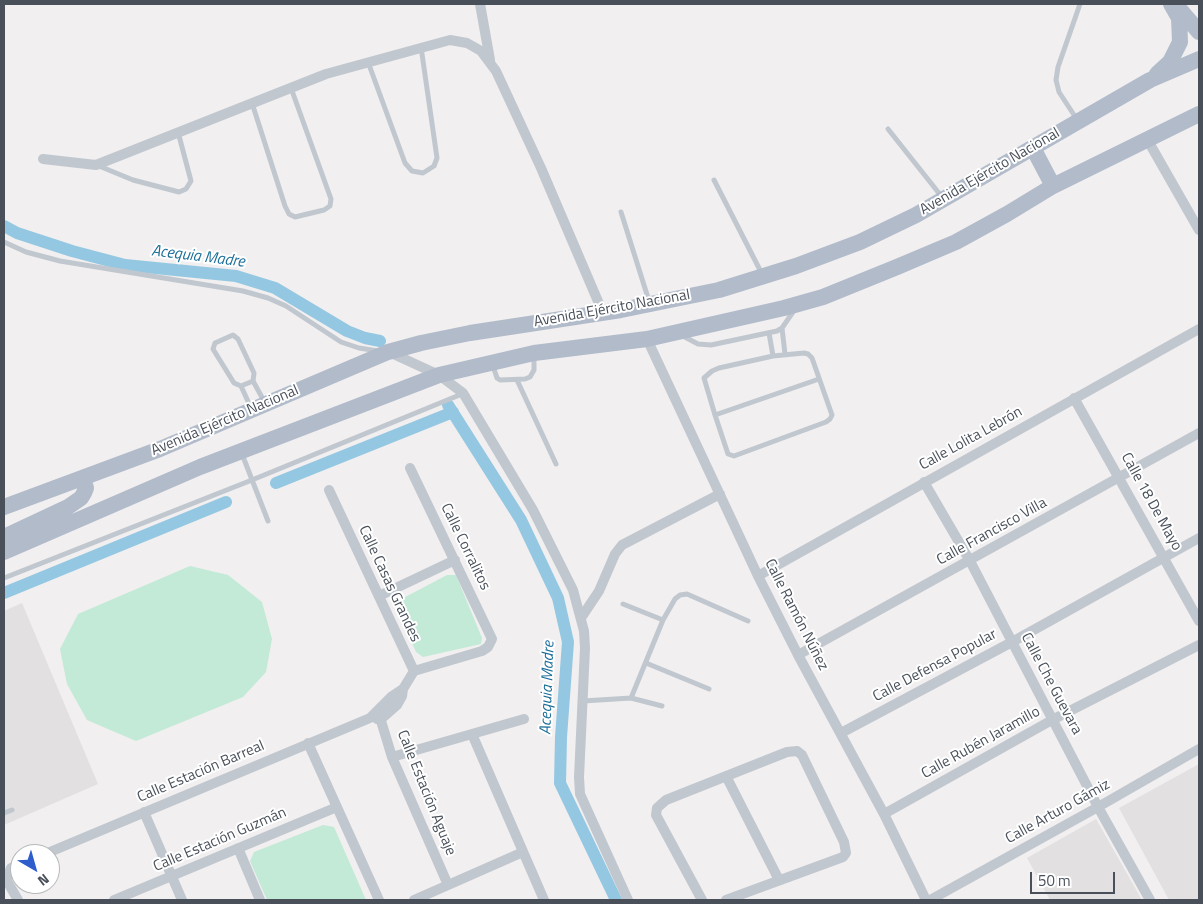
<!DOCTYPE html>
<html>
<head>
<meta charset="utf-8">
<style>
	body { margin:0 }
	#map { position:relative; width:1203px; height:904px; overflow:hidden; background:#f1efef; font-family:"Titillium Web",sans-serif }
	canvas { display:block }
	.frame { position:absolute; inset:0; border:5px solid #49505a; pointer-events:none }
	.north { position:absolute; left:10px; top:844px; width:50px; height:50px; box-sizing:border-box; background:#fff; border:1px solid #b6b9bd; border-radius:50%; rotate:142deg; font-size:14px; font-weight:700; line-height:20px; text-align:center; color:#49505a }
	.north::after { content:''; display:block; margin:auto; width:18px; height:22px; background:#2d5ecc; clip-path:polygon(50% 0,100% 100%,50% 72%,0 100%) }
	.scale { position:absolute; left:1030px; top:872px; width:85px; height:22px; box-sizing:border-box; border:2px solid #49505a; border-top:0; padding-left:6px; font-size:15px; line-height:18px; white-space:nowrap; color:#49505a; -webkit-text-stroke:4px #fff; paint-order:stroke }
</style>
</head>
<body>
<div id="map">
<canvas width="1203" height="904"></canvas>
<div class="frame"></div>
<div class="north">N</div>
<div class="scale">50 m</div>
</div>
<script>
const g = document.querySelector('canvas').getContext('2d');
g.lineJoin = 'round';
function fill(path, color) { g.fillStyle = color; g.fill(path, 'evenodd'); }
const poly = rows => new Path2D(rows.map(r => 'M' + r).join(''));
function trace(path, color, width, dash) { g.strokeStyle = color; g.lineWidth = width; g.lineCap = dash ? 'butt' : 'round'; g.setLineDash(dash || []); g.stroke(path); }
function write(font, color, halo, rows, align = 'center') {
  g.font = font + ' "Titillium Web",sans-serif'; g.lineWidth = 4; g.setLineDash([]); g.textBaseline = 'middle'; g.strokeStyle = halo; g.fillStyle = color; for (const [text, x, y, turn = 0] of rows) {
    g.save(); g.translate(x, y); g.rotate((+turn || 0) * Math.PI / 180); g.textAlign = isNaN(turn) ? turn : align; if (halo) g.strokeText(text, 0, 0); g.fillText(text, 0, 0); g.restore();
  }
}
fill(poly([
	[22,603,98,784,4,825,4,611],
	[1199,764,1199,900,1169,900,1119,808],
	[1096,819,1142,900,1050,900,1027,858]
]), '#e2e0e0');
fill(poly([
	[190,566,228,575,262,602,272,639,266,672,243,697,136,741,87,720,67,684,60,649,78,614],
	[447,575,456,575,482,638,481,644,423,657,416,652,394,603],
	[323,825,334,827,366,900,267,900,250,861,254,852]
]), '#c2ead7');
trace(poly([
	[4,226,17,233,72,251,125,265,236,276,275,288,347,331,365,338,380,341],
	[448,405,521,520,558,598,568,642,561,737,560,783,616,900],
	[276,483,453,412],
	[4,593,226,502]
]), '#94c7e2', 12);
trace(poly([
	[368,62,405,163,412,171,423,173,434,166,437,158,421,47],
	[252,103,285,206,289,214,295,217,324,210,330,206,331,199,291,88],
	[1076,118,1059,92,1056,80,1058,67,1080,4],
	[888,129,942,197],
	[99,166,133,180,179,192,186,189,191,181,178,132],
	[714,180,762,274],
	[621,212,649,301],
	[4,242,26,252,60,261,243,291,268,298,286,306,341,342,359,348,378,351],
	[782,328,785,354],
	[769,333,773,356],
	[681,335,698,344,711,345,777,331,782,328,795,309],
	[804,353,808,354,812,358,832,415,830,419,826,422,734,456,728,454,715,415,704,378,712,371,719,368,773,356,804,353],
	[493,366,497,378,500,380,525,379,530,377,534,370,534,356],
	[517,380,556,464],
	[253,381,241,386,234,383,213,349,215,343,233,335,238,339,254,373,253,381,264,401],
	[241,386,251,408],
	[715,415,819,379],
	[242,454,268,521],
	[4,578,252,480,462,394],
	[623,604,663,620],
	[646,663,709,689],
	[631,698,662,706],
	[583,701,631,698,663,620,675,599,680,595,687,594,748,621],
	[4,813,12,810]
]), '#c1c7cf', 5);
trace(poly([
	[480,4,490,60],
	[1147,139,1199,230],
	[43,159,96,165,326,74,450,40,467,43,481,51,496,71,541,168,603,313],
	[647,339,758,576,798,655,884,814,926,900],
	[389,352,439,375,463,393,533,510,573,590,584,631,585,648,579,777,580,794,628,900],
	[1074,398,1199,621],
	[410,468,492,639,488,647,482,651,414,671],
	[924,482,970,561,1098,807,1150,900],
	[329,490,414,671],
	[758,576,1199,329],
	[379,596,455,560],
	[581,618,599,591,615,554,622,545,720,494],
	[798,655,1199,433],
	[378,711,392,757,448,885],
	[377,719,380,720,397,705,402,696,403,689],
	[841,733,1012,642,1199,538],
	[472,734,544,900],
	[308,743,379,900],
	[392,757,524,719],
	[726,776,779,880],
	[144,812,182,900],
	[884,814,1052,720,1199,645],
	[238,848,260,900],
	[45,854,370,718,391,697,403,689,414,671],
	[18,900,7,881,7,877,11,868,20,864],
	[114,900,337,807],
	[414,900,523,852],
	[702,900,656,815,657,808,666,800,787,752,797,751,802,755,844,842,846,853,843,857,726,900],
	[930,900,1098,807,1199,749]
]), '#c1c7cf', 10);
trace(poly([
	[1176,5,1199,32],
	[1157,74,1170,62,1180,42,1179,18,1171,4],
	[1033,148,1053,186],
	[4,507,160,449,388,352,421,343,470,333,621,310,719,290,796,266,860,242,916,215,1150,80,1199,59],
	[4,537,68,507,81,498,84,493,86,488,83,478],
	[4,552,200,467,439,375,534,353,647,339,784,308,823,297,897,267,956,242,1007,214,1053,186,1199,114]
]), '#b1bbca', 16);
write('15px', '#49505a', '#fff', [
	["Avenida Ejército Nacional",990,172,-30],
	["Avenida Ejército Nacional",612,309,-10],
	["Avenida Ejército Nacional",225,421,-23],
	["Calle Lolita Lebrón",971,439,-29],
	["Calle 18 De Mayo",1151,502,61],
	["Calle Francisco Villa",992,532,-29],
	["Calle Corralitos",465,547,64],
	["Calle Casas Grandes",389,584,65],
	["Calle Ramón Núñez",796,615,63],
	["Calle Defensa Popular",935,666,-28],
	["Calle Che Guevara",1051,684,62],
	["Calle Rubén Jaramillo",981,743,-29],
	["Calle Estación Barreal",201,772,-23],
	["Calle Estación Aguaje",426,793,68],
	["Calle Arturo Gámiz",1058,812,-29],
	["Calle Estación Guzmán",220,840,-23]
]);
write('italic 16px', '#1c6e99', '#fff', [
	["Acequia Madre",198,257,7],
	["Acequia Madre",548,688,-88]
]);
</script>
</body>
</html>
